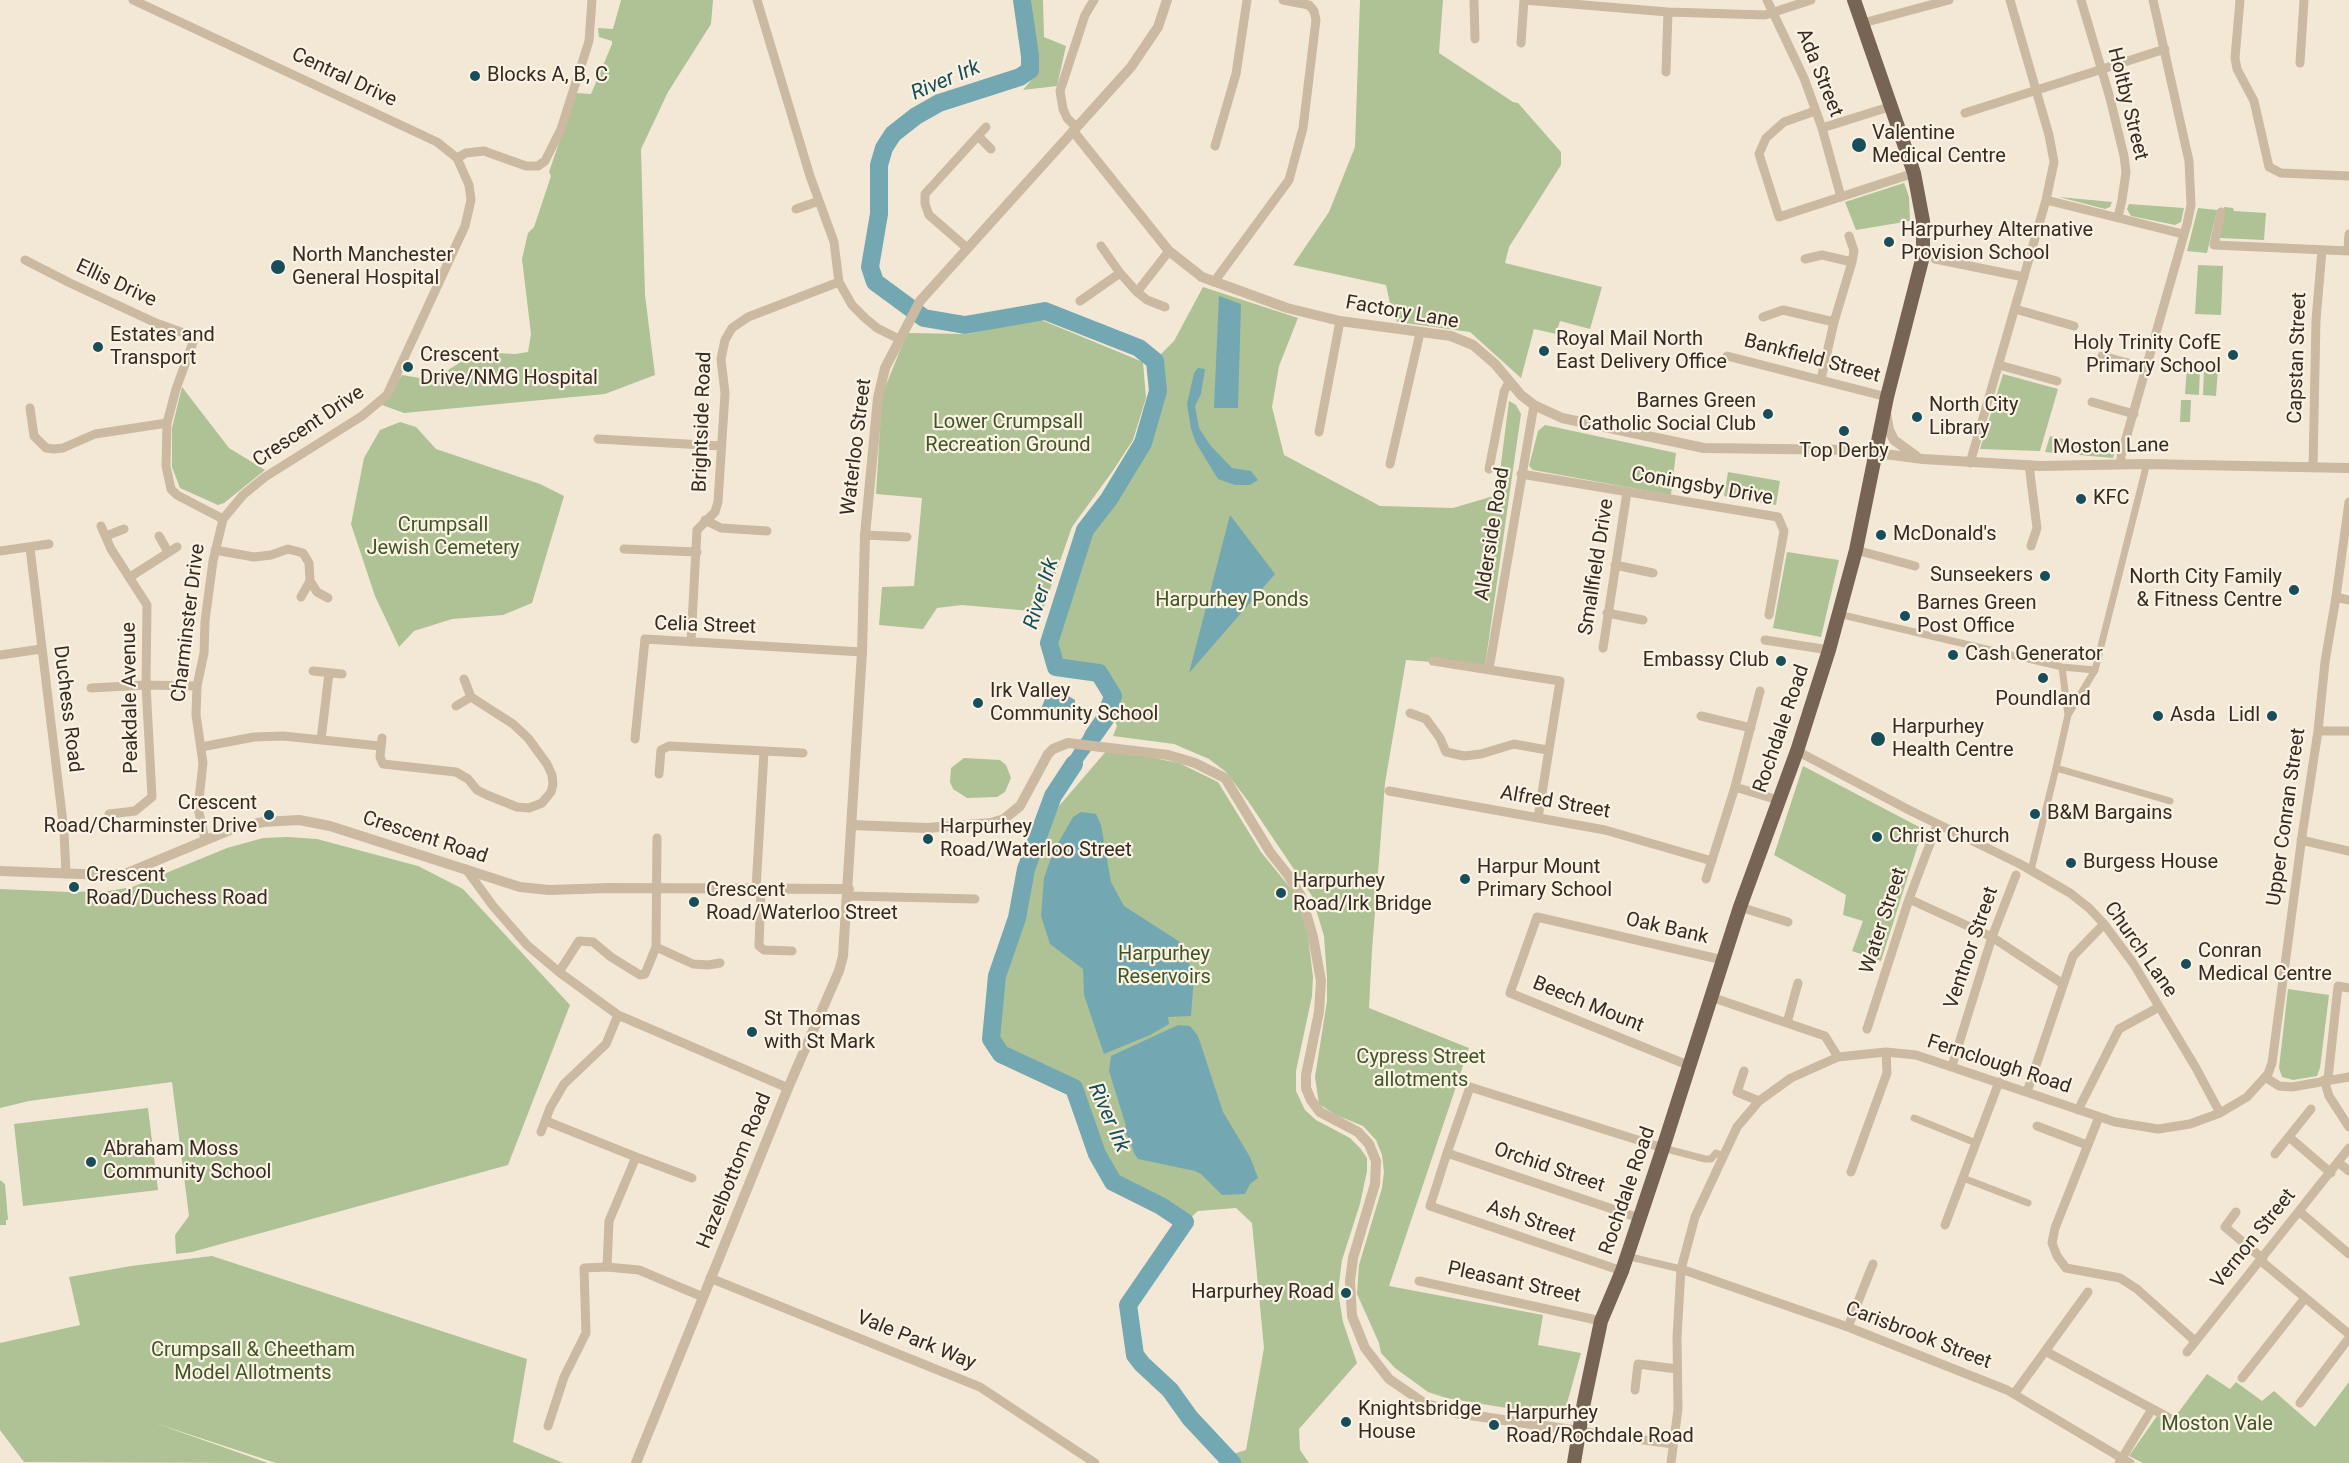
<!DOCTYPE html>
<html>
<head>
<meta charset="utf-8">
<style>
	body { margin:0 }
	canvas { display:block; background:#f3e8d6 }
</style>
</head>
<body>
<canvas width="2349" height="1463"></canvas>
<script>
const g = document.querySelector('canvas').getContext('2d');
g.lineJoin = 'round';
function fill(path, color) { g.fillStyle = color; g.fill(path, 'evenodd'); }
const poly = rows => new Path2D(rows.map(r => 'M' + r).join(''));
function trace(path, color, width, dash) { g.strokeStyle = color; g.lineWidth = width; g.lineCap = dash ? 'butt' : 'round'; g.setLineDash(dash || []); g.stroke(path); }
function write(font, color, halo, rows, align = 'center') {
  g.font = font + ' Roboto,sans-serif'; g.lineWidth = 4.5; g.setLineDash([]); g.textBaseline = 'middle'; g.strokeStyle = halo; g.fillStyle = color; for (const [text, x, y, turn = 0] of rows) {
    g.save(); g.translate(x, y); g.rotate((+turn || 0) * Math.PI / 180); g.textAlign = isNaN(turn) ? turn : align; if (halo) g.strokeText(text, 0, 0); g.fillText(text, 0, 0); g.restore();
  }
}
fill(poly([
	[621,0,713,0,711,24,668,92,641,149,645,295,655,375,605,394,404,413,382,405,402,375,432,380,477,352,515,354,528,352,531,334,522,259,528,233,534,227,551,176,549,172,576,93,591,94,612,44,612,41,599,37,598,28,613,29],
	[1031,0,1043,0,1044,37,1066,46,1057,86,1023,90,1037,73,1036,40],
	[1360,0,1443,0,1439,53,1513,102,1518,103,1561,152,1561,165,1509,247,1505,263,1602,287,1590,329,1560,321,1556,334,1534,329,1521,378,1470,332,1398,322,1393,317,1386,285,1293,265,1329,212,1355,147],
	[1904,183,1909,197,1910,221,1856,230,1845,202],
	[2059,197,2112,202,2110,207,2105,209],
	[2129,204,2184,208,2181,222,2175,225,2131,216,2127,209],
	[2224,207,2233,208,2234,211,2266,213,2264,240,2220,238],
	[2198,208,2217,210,2207,253,2187,251],
	[2198,265,2223,266,2221,315,2195,314],
	[1203,287,1298,318,1279,366,1272,407,1284,455,1380,506,1453,508,1497,495,1509,401,1516,405,1521,414,1485,666,1406,660,1385,783,1372,950,1369,1008,1469,1048,1389,1286,1543,1315,1538,1345,1581,1353,1566,1407,1561,1417,1446,1398,1428,1392,1395,1368,1381,1353,1379,1343,1357,1294,1359,1265,1382,1188,1384,1172,1382,1155,1376,1140,1363,1126,1336,1115,1319,1104,1315,1077,1327,1001,1327,978,1324,936,1312,896,1248,801,1226,772,1209,759,1174,744,1113,736,1117,726,1099,685,1065,664,1057,644,1089,533,1115,499,1149,444,1164,391,1160,355,1174,341],
	[1039,319,1143,362,1146,398,1133,440,1112,472,1072,527,1042,612,962,605,937,608,923,629,879,625,882,587,914,586,922,498,876,494,882,395,907,333,967,334],
	[2187,367,2200,368,2199,395,2185,394],
	[2204,368,2218,369,2216,396,2203,395],
	[2003,374,2058,389,2040,451,1980,449],
	[182,387,229,448,265,470,224,503,218,505,180,488,172,467,172,428],
	[2181,400,2191,400,2190,422,2180,422],
	[400,422,416,427,436,449,540,484,564,496,532,603,503,615,452,619,414,631,399,647,375,596,351,524,364,458,380,430],
	[1545,425,1676,453,1671,495,1533,470,1529,466,1538,431],
	[2050,436,2115,451,2113,458,2045,452],
	[1728,472,1780,481,1776,505,1724,496],
	[1787,552,1839,560,1821,637,1773,628],
	[1108,749,1179,763,1218,782,1261,852,1296,895,1307,928,1313,977,1312,996,1296,1071,1296,1091,1305,1110,1316,1120,1350,1138,1360,1148,1367,1158,1367,1171,1360,1204,1342,1260,1338,1291,1343,1322,1357,1363,1299,1429,1300,1450,1309,1463,1238,1463,1233,1454,1246,1450,1264,1348,1252,1223,1236,1208,1198,1211,1189,1219,1117,1179,1102,1155,1078,1086,1007,1051,996,1036,1003,977,1025,918,1031,868,1059,806],
	[964,758,1000,760,1006,765,1011,778,1005,792,997,797,967,798,953,789,950,782,951,768],
	[1803,766,1923,829,1881,961,1852,951,1863,921,1843,915,1846,895,1774,855],
	[288,837,317,839,418,866,463,889,570,1005,508,1165,192,1252,176,1254,175,1235,189,1216,172,1082,29,1101,0,1108,0,889,68,892,109,891,132,887,227,848,263,838],
	[2288,989,2329,995,2320,1068,2317,1076,2293,1080,2282,1077,2279,1068],
	[148,1108,158,1190,23,1206,14,1124],
	[0,1180,5,1184,8,1220,6,1220,6,1225,0,1225],
	[212,1256,527,1359,513,1442,563,1463,276,1463,152,1422,268,1463,24,1462,0,1430,0,1343,80,1325,69,1277,131,1266],
	[2207,1374,2230,1389,2236,1382,2262,1401,2274,1391,2315,1427,2349,1382,2349,1463,2143,1463,2129,1456,2157,1416,2169,1425]
]), '#aec295');
fill(poly([
	[1219,296,1241,304,1238,408,1214,408],
	[1198,368,1205,369,1201,394,1195,406,1199,428,1210,445,1232,468,1251,471,1258,480,1250,485,1235,485,1218,479,1196,443,1191,429,1187,404,1194,373],
	[1230,515,1275,574,1189,673],
	[1062,692,1075,700,1075,708,1069,721,1059,722,1038,716,1045,699,1054,693],
	[1098,713,1111,718,1103,734,1066,785,1054,781],
	[1081,812,1096,814,1101,825,1111,882,1124,906,1180,942,1194,975,1191,1016,1168,1017,1169,1024,1150,1035,1104,1054,1084,995,1083,969,1050,944,1041,916,1044,878,1053,852,1073,817],
	[1178,1025,1190,1026,1198,1036,1223,1112,1250,1157,1258,1178,1250,1184,1245,1194,1222,1195,1201,1174,1195,1171,1138,1159,1134,1153,1129,1138,1122,1130,1126,1126,1109,1071,1111,1056]
]), '#73a8b2');
trace(poly([
	[1022,0,1030,56,1030,70,1020,77,939,103,916,116,893,134,884,148,879,165,879,214,870,267,875,282,924,318,965,325,1045,311,1139,348,1155,361,1158,391,1143,443,1109,499,1085,530,1049,643,1056,667,1099,673,1113,696,1105,719,1093,736],
	[1074,764,1053,796,1026,869,1017,918,997,976,991,1039,1001,1054,1074,1088,1097,1154,1113,1182,1161,1206,1185,1222,1128,1305,1135,1355,1142,1364,1170,1390,1190,1418,1232,1463]
]), '#73a8b2', 18);
trace(poly([
	[1847,616,2062,667,2095,670],
	[2062,667,2068,715,2056,768,2170,801],
	[2068,715,2095,670,2145,471],
	[2031,870,2056,768],
	[1914,1118,1976,1143],
	[1663,1148,1705,1159,1711,1159,1716,1153,1723,1156],
	[1963,1178,2028,1203],
	[1626,1256,1681,1269]
]), '#cbb9a1', 7);
trace(poly([
	[133,0,437,142,457,158,469,185,471,200,465,226,387,395,362,416,265,477,243,495,223,519,213,561,205,621,204,653,197,686,196,715,203,763,198,808,205,839],
	[757,0,810,176,834,242,839,282,852,305,865,318,877,328,899,339],
	[1474,0,1475,39],
	[1524,0,1668,12,1765,15,1811,0],
	[1767,0,1804,78,1822,128,1841,197],
	[2081,0,2110,98,2124,156,2126,172,2122,200,2118,217],
	[2240,0,2235,58,2237,69,2254,101,2269,167,2281,173,2349,176],
	[1863,23,1949,0],
	[1521,43,1524,0],
	[2300,63,2304,0],
	[1666,72,1668,12],
	[1815,111,1784,122,1766,138,1759,154,1779,217,1914,173],
	[1965,113,2165,49],
	[1076,127,1067,118,1063,109,1060,91,1085,15,1094,0],
	[1822,128,1892,106],
	[978,136,991,149],
	[1215,146,1236,74,1247,0],
	[457,158,466,153,484,151,526,166,538,166,545,161,561,129,589,41,592,0],
	[2046,200,2183,234],
	[796,209,819,201],
	[2221,212,2214,245,2349,251],
	[1849,236,1854,251,1852,262],
	[1101,246,1120,273],
	[967,248,929,215,925,204,925,194,986,127],
	[2348,251,2349,234],
	[1805,259,1822,255,1852,262,1834,322,1821,379],
	[1935,259,2024,277],
	[25,260,70,283,156,323,195,337,176,389,167,423,166,466,171,489,177,495,223,519],
	[1214,282,1289,180,1303,128,1316,20,1314,11,1309,5,1283,0],
	[1137,292,1147,300,1165,307],
	[1080,301,1120,273,1137,292,1169,251],
	[2015,309,2074,326],
	[1763,317,1783,310,1834,322],
	[1727,356,1887,397],
	[2102,356,2147,368],
	[1999,365,2057,381],
	[2092,402,2134,414],
	[30,408,34,436,46,448,54,449,63,448,95,434,167,423],
	[1319,432,1340,321],
	[598,439,721,446],
	[1970,463,2046,200,2054,162,2049,135,2010,0],
	[1390,464,1420,333],
	[2121,464,2121,456,2187,224,2191,205,2189,161,2153,0],
	[2029,465,2037,528,2031,546],
	[2313,467,2316,320,2322,250],
	[1489,469,1504,392,1509,382],
	[1521,474,1778,517,1784,531,1769,615],
	[705,520,721,528,767,531],
	[101,526,111,549,147,605,146,685,152,797,135,811,109,814],
	[865,535,907,537],
	[106,536,124,529],
	[159,536,168,552],
	[30,548,64,831,66,874],
	[624,549,697,552],
	[215,550,254,557,271,555,288,549,303,553,309,563,310,581,317,592,328,598],
	[1856,550,1915,566],
	[0,551,49,544],
	[1615,565,1653,573],
	[130,577,177,547],
	[301,597,310,581],
	[2336,597,2349,600],
	[1607,613,1643,620],
	[1765,640,1829,650],
	[691,642,697,530,715,512,718,502,725,393,721,359,725,340,732,328,748,317,839,282],
	[1603,648,1627,492],
	[0,655,41,649],
	[1433,661,1560,681,1538,818],
	[1489,669,1534,405],
	[313,671,342,674],
	[91,688,146,685,197,686],
	[456,706,471,697],
	[1410,713,1426,719,1440,738,1446,752,1464,756,1481,754,1514,744,1547,750],
	[1701,716,1751,728],
	[2318,731,2349,731],
	[382,738,380,757,383,764,456,772,468,779,477,790,487,795,517,807,529,808,542,803,551,792,553,784,552,775,547,764,528,738,513,724,471,697,464,679],
	[635,739,645,639,862,652],
	[321,740,329,673],
	[201,747,254,737,283,736,380,746],
	[1797,751,1911,811,2020,864,2070,893,2089,908,2104,924,2133,963,2196,1068,2220,1113],
	[659,774,661,750,669,746,803,753],
	[1735,787,1778,800],
	[1389,791,1605,830,1712,861],
	[2301,840,2349,851],
	[466,869,493,906,527,945,559,972,618,1015,788,1088],
	[1706,879,1735,787,1760,691],
	[756,889,764,751],
	[761,889,759,946,764,950,792,951],
	[848,896,975,899],
	[1909,899,1992,937,2063,984],
	[1740,907,1788,922],
	[656,947,693,964,708,965,720,963],
	[559,972,579,941,593,942,611,957,640,975,645,974,656,947,657,838],
	[1711,997,1825,1036,1838,1057],
	[1787,1023,1798,983],
	[1867,1029,1909,899,1937,825],
	[1690,1066,1510,993,1537,917,1723,960],
	[1952,1066,1992,937,2016,875],
	[1744,1071,1737,1092,1759,1101],
	[2265,1077,2279,1086,2292,1087,2349,1077],
	[2328,1079,2338,986,2349,988],
	[2324,1080,2329,1096,2349,1127],
	[2027,1092,2073,956,2104,924],
	[2078,1110,2119,1029,2159,1007],
	[2099,1117,2055,1228,2052,1243,2057,1256,2066,1268,2120,1278,2137,1289,2195,1341],
	[546,1121,636,1157,609,1221,607,1267,639,1270,703,1297],
	[2037,1126,2087,1145],
	[541,1132,550,1108,564,1084,606,1044,618,1015],
	[2289,1137,2331,1173],
	[1447,1153,1639,1218],
	[2275,1154,2311,1109],
	[636,1157,692,1178],
	[2339,1163,2349,1171],
	[1851,1172,1887,1073,1886,1052],
	[2236,1212,2225,1227,2263,1259],
	[2300,1212,2349,1254],
	[1945,1225,1999,1082],
	[2261,1261,2349,1334],
	[1681,1269,1848,1327,2007,1390,2130,1463],
	[1622,1271,1430,1206,1447,1153,1470,1087,1663,1148],
	[710,1278,980,1387,1095,1463],
	[1419,1281,1601,1321],
	[1848,1327,1873,1264],
	[2045,1351,2173,1420],
	[2187,1352,2349,1148],
	[2242,1378,2305,1298],
	[1635,1390,1638,1364,1677,1369],
	[2014,1394,2088,1292],
	[2300,1403,2349,1338],
	[548,1426,564,1377,586,1333,584,1268,607,1267],
	[1579,1431,1673,1444],
	[1671,1463,1678,1409,1677,1337,1681,1269,1695,1217,1737,1127,1759,1101,1791,1078,1838,1057,1886,1052,1916,1055,2115,1122,2158,1129,2190,1124,2220,1113,2247,1097,2268,1074,2272,1063,2302,836,2318,731,2325,662,2336,597,2349,502],
	[2119,1463,2152,1409]
]), '#cbb9a1', 9);
trace(poly([
	[1073,131,1169,251,1202,277,1287,308,1340,321,1451,336,1473,345,1495,364,1521,395,1534,405,1562,418,1704,448,1853,450,1923,459,2040,466,2145,464,2349,468],
	[1886,413,1889,430,1894,440,1916,456],
	[852,825,927,828,991,823,1004,819,1020,806,1048,754,1053,749,1068,743,1168,755,1195,763,1225,778,1270,852,1288,875,1301,896,1313,937,1321,981,1319,1012,1306,1075,1306,1088,1311,1100,1320,1112,1358,1132,1369,1144,1376,1161,1375,1184,1353,1258,1350,1281,1352,1316,1365,1348,1389,1379,1424,1403,1456,1413,1579,1431],
	[0,871,109,875,127,873,235,828,263,822,299,820,330,826,520,887,549,890,609,888,849,889],
	[636,1463,788,1088,839,971,843,956,862,652,865,535,878,398,885,368,920,301,1131,67,1158,27,1167,0]
]), '#cbb9a1', 10);
trace(poly([
	[1574,1463,1584,1402,1601,1321,1622,1271,1663,1148,1740,907,1797,751,1829,650,1856,550,1887,397,1923,256,1923,221,1914,173,1854,0]
]), '#786454', 14);
for (const [x, y, r, color] of [
	[475,76,6,"#174e59"],
	[1859,145,8,"#174e59"],
	[1889,242,6,"#174e59"],
	[278,267,8,"#174e59"],
	[98,347,6,"#174e59"],
	[1544,351,6,"#174e59"],
	[2233,355,6,"#174e59"],
	[408,367,6,"#174e59"],
	[1768,414,6,"#174e59"],
	[1917,417,6,"#174e59"],
	[1844,431,6,"#174e59"],
	[2081,499,6,"#174e59"],
	[1881,535,6,"#174e59"],
	[2045,576,6,"#174e59"],
	[2294,590,6,"#174e59"],
	[1905,616,6,"#174e59"],
	[1953,655,6,"#174e59"],
	[1781,661,6,"#174e59"],
	[2043,678,6,"#174e59"],
	[978,703,6,"#174e59"],
	[2158,716,6,"#174e59"],
	[2272,716,6,"#174e59"],
	[1878,739,8,"#174e59"],
	[2035,814,6,"#174e59"],
	[269,815,6,"#174e59"],
	[1877,837,6,"#174e59"],
	[928,839,6,"#174e59"],
	[2071,863,6,"#174e59"],
	[1465,879,6,"#174e59"],
	[74,887,6,"#174e59"],
	[1281,893,6,"#174e59"],
	[694,902,6,"#174e59"],
	[2186,964,6,"#174e59"],
	[752,1032,6,"#174e59"],
	[91,1162,6,"#174e59"],
	[1346,1293,6,"#174e59"],
	[1346,1422,6,"#174e59"],
	[1494,1425,6,"#174e59"]
]) { const dot = new Path2D(); dot.arc(x, y, r, 0, 2 * Math.PI); g.fillStyle = color; g.fill(dot); trace(dot, '#faf2e2', 2); }
write('20px', '#352b24', '#faf2e2', [
	["Ada Street",1819,73,68],
	["Central Drive",344,78,25],
	["Holtby Street",2127,104,76],
	["Ellis Drive",116,284,25],
	["Factory Lane",1402,313,10],
	["Capstan Street",2298,358,-88],
	["Bankfield Street",1812,359,15],
	["Brightside Road",703,422,-88],
	["Crescent Drive",309,427,-34],
	["Waterloo Street",857,447,-83],
	["Moston Lane",2111,447,-1],
	["Coningsby Drive",1702,487,10],
	["Alderside Road",1493,534,-81],
	["Smallfield Drive",1597,567,-81],
	["Charminster Drive",189,623,-83],
	["Celia Street",705,626,2],
	["Peakdale Avenue",131,698,-91],
	["Duchess Road",67,709,83],
	["Rochdale Road",1782,729,-71],
	["Alfred Street",1555,803,10],
	["Upper Conran Street",2287,817,-82],
	["Crescent Road",425,838,18],
	["Water Street",1884,921,-72],
	["Oak Bank",1667,929,13],
	["Ventnor Street",1972,948,-71],
	["Church Lane",2140,950,55],
	["Beech Mount",1588,1005,22],
	["Fernclough Road",1999,1065,18],
	["Orchid Street",1549,1168,19],
	["Hazelbottom Road",735,1171,-68],
	["Rochdale Road",1628,1191,-71],
	["Ash Street",1531,1222,19],
	["Vernon Street",2254,1239,-51],
	["Pleasant Street",1514,1283,12],
	["Carisbrook Street",1918,1336,21],
	["Vale Park Way",916,1341,22]
]);
write('20px', '#352b24', '#faf2e2', [
	["Blocks A, B, C",487,76],
	["Valentine",1872,134],
	["Medical Centre",1872,157],
	["Harpurhey Alternative",1901,231],
	["Provision School",1901,254],
	["North Manchester",292,256],
	["General Hospital",292,279],
	["Estates and",110,336],
	["Transport",110,359],
	["Royal Mail North",1556,340],
	["East Delivery Office",1556,363],
	["Holy Trinity CofE",2221,344,"right"],
	["Primary School",2221,367,"right"],
	["Crescent",420,356],
	["Drive/NMG Hospital",420,379],
	["Barnes Green",1756,402,"right"],
	["Catholic Social Club",1756,425,"right"],
	["North City",1929,406],
	["Library",1929,429],
	["Top Derby",1844,452,"center"],
	["KFC",2093,499],
	["McDonald's",1893,535],
	["Sunseekers",2033,576,"right"],
	["North City Family",2282,578,"right"],
	["& Fitness Centre",2282,601,"right"],
	["Barnes Green",1917,604],
	["Post Office",1917,627],
	["Cash Generator",1965,655],
	["Embassy Club",1769,661,"right"],
	["Irk Valley",990,692],
	["Community School",990,715],
	["Poundland",2043,700,"center"],
	["Asda",2170,716],
	["Lidl",2260,716,"right"],
	["Harpurhey",1892,728],
	["Health Centre",1892,751],
	["Crescent",257,804,"right"],
	["Road/Charminster Drive",257,827,"right"],
	["B&M Bargains",2047,814],
	["Harpurhey",940,828],
	["Road/Waterloo Street",940,851],
	["Christ Church",1889,837],
	["Burgess House",2083,863],
	["Harpur Mount",1477,868],
	["Primary School",1477,891],
	["Crescent",86,876],
	["Road/Duchess Road",86,899],
	["Harpurhey",1293,882],
	["Road/Irk Bridge",1293,905],
	["Crescent",706,891],
	["Road/Waterloo Street",706,914],
	["Conran",2198,952],
	["Medical Centre",2198,975],
	["St Thomas",764,1020],
	["with St Mark",764,1043],
	["Abraham Moss",103,1150],
	["Community School",103,1173],
	["Harpurhey Road",1334,1293,"right"],
	["Knightsbridge",1358,1410],
	["House",1358,1433],
	["Harpurhey",1506,1414],
	["Road/Rochdale Road",1506,1437]
], 'left');
write('20px', '#3f5526', '#faf2e2', [
	["Lower Crumpsall",1008,423],
	["Recreation Ground",1008,446],
	["Crumpsall",443,526],
	["Jewish Cemetery",443,549],
	["Harpurhey Ponds",1232,601],
	["Harpurhey",1164,955],
	["Reservoirs",1164,978],
	["Cypress Street",1421,1058],
	["allotments",1421,1081],
	["Crumpsall & Cheetham",253,1351],
	["Model Allotments",253,1374],
	["Moston Vale",2217,1425]
]);
write('italic 21px', '#174e59', '#faf2e2', [
	["River Irk",946,81,-23],
	["River Irk",1042,594,-73],
	["River Irk",1108,1118,66]
]);
</script>
</body>
</html>
